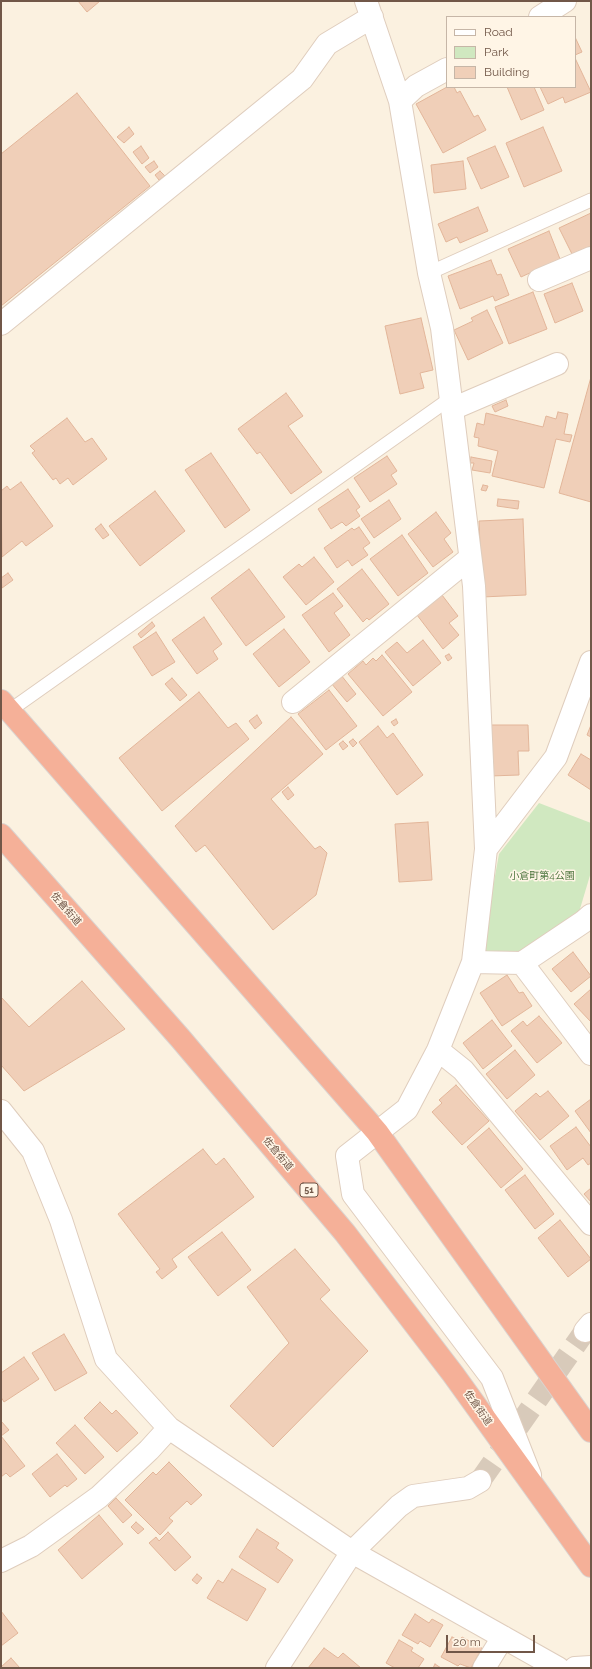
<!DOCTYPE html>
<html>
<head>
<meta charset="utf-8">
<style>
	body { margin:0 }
	#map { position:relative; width:592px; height:1669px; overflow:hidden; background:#fbf1e0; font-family:Raleway,sans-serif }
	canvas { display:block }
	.frame { position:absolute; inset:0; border:2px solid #715748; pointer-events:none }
	.legend { position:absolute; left:446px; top:16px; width:130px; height:72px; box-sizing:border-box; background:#fff5e6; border:1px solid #c6b6a7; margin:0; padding:5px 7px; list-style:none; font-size:12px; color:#715748 }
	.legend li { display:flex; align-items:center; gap:8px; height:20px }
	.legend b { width:20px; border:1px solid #c6b6a7 }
	.scale { position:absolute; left:446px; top:1635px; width:89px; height:18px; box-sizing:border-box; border:2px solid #715748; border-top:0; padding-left:5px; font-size:12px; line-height:14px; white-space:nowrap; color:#715748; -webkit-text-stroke:3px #fff5e6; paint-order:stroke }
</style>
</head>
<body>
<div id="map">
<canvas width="592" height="1669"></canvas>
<div class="frame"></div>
<ul class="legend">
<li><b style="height:5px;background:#fff"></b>Road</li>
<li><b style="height:11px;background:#d0e8c0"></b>Park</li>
<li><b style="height:11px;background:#f0cfb8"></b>Building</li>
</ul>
<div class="scale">20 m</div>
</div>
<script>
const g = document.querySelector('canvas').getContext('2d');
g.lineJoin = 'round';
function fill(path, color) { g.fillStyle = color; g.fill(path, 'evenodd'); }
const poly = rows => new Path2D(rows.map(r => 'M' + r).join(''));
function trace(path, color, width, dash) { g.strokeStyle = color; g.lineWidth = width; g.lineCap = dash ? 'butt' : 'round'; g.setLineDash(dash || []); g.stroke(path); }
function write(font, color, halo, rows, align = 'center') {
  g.font = font + ' Raleway,"Noto Sans JP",sans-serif'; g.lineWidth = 3; g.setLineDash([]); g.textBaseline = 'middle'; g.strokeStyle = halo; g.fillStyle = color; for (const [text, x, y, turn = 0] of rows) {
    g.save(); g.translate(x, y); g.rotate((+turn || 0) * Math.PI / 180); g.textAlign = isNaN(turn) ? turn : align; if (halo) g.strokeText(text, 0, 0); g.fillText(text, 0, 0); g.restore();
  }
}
fill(poly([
	[539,803,591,823,591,872,577,919,520,959,481,953,499,854]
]), '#d0e8c0');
const building = poly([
	[78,1,100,1,87,12,78,1],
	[575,37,582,52,575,55,575,37],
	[575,58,591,92,565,103,563,97,548,104,540,87,575,87,575,58],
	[447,87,454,87,457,93,460,91,474,117,478,115,486,130,443,153,416,104,447,87],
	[507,87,534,87,544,110,521,120,507,87],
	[77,93,150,186,1,306,1,154,77,93],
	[129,127,134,134,124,143,117,137,129,127],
	[543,127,562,171,524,187,506,143,543,127],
	[141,146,149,158,142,164,133,152,141,146],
	[495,146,509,177,481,189,467,158,495,146],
	[154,161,158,167,150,173,145,167,154,161],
	[463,161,466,189,434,193,431,165,463,161],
	[160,171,165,176,159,180,155,175,160,171],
	[478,207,488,231,460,243,457,237,446,242,438,224,478,207],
	[591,213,591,246,572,254,559,228,591,213],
	[549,231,560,259,521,277,508,249,549,231],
	[491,260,497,275,501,274,509,295,495,301,493,296,460,309,448,276,491,260],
	[572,283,583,311,555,323,544,294,572,283],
	[533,292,547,329,509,344,495,307,533,292],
	[487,310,503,343,468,360,454,330,473,321,471,318,487,310],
	[421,318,433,370,420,373,424,388,400,394,385,326,421,318],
	[591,377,591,502,559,493,591,377],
	[286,393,303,416,288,426,322,472,291,494,260,452,257,454,238,429,286,393],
	[506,400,508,406,495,412,492,406,506,400],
	[558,412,568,414,564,434,572,435,570,442,556,439,544,488,492,476,498,451,478,446,479,438,474,437,477,423,484,425,486,413,543,427,546,416,556,419,558,412],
	[67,418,85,442,92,438,107,459,73,485,68,478,60,484,56,478,53,480,32,453,35,451,30,446,67,418],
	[211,453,250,510,225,528,185,470,211,453],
	[387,456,397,471,391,475,397,484,370,502,354,478,387,456],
	[471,457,492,461,490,473,472,470,474,463,470,463,471,457],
	[21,482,53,526,26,546,22,541,2,557,1,491,7,486,10,490,21,482],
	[483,485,488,486,486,491,481,490,483,485],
	[348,489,360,507,356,510,360,516,346,526,342,522,331,529,318,509,348,489],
	[155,491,185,531,140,566,109,526,155,491],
	[498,499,519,501,518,509,497,506,498,499],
	[389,500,401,519,374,538,361,519,389,500],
	[436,512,451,533,444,539,453,552,433,567,408,534,436,512],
	[523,519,526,595,482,597,479,521,523,519],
	[101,524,109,535,103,539,95,529,101,524],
	[359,527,370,543,363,548,368,555,352,566,348,560,337,568,324,548,352,528,354,530,359,527],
	[402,535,428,573,398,596,370,559,402,535],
	[314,557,334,582,306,605,283,577,299,564,302,567,314,557],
	[249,569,285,617,246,646,211,598,249,569],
	[362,569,389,604,369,620,367,618,363,622,337,589,362,569],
	[8,573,13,580,2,588,1,578,8,573],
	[333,593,343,606,334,613,350,635,329,652,302,615,333,593],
	[442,595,458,616,449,623,459,635,443,649,417,615,442,595],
	[204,617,222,644,213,651,218,659,197,674,172,640,204,617],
	[152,622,155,626,141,638,138,634,152,622],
	[284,629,310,662,279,687,253,654,284,629],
	[156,632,175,662,152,676,133,647,156,632],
	[423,640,441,663,413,686,385,652,397,642,407,653,423,640],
	[449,654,452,658,448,661,445,656,449,654],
	[382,655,412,692,383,716,348,674,363,661,366,665,373,658,376,661,382,655],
	[341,675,356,694,347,702,331,683,341,675],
	[172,678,187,695,180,701,165,684,172,678],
	[329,690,357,726,326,750,298,714,329,690],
	[199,692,228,728,236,723,249,739,162,811,119,758,199,692],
	[257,715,262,723,255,729,249,721,257,715],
	[291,717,323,754,271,799,315,849,320,846,327,853,316,895,273,930,205,845,196,852,175,826,291,717],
	[396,719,398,723,394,726,391,722,396,719],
	[489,725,528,725,529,751,518,751,519,775,490,776,489,725],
	[591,725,591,737,587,735,591,725],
	[378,726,387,738,393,733,423,775,397,795,359,742,378,726],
	[353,739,357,743,353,747,349,742,353,739],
	[343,741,348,746,343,750,339,744,343,741],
	[581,754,591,760,591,790,568,775,581,754],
	[288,787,294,795,288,800,282,792,288,787],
	[428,822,432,880,399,882,395,824,428,822],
	[573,952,591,976,571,992,552,969,573,952],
	[507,975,519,993,523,992,532,1006,502,1026,480,993,507,975],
	[82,981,125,1029,24,1091,1,1065,1,997,29,1027,82,981],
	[591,989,591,1022,574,1004,591,989],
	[539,1016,562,1043,537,1063,511,1031,523,1021,527,1026,539,1016],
	[492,1020,512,1046,483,1069,463,1043,492,1020],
	[515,1050,535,1075,507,1099,486,1074,515,1050],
	[456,1085,489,1121,462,1145,432,1112,442,1103,439,1100,456,1085],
	[548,1091,569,1116,540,1140,515,1111,536,1093,540,1097,548,1091],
	[591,1099,591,1133,575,1111,591,1099],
	[576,1127,591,1147,591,1163,588,1165,583,1158,567,1170,550,1146,576,1127],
	[489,1128,523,1169,501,1188,467,1147,489,1128],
	[203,1149,216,1165,224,1158,254,1197,172,1259,177,1267,162,1279,156,1272,160,1269,118,1214,203,1149],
	[525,1175,554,1214,535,1229,505,1190,525,1175],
	[591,1188,591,1202,584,1194,591,1188],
	[560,1220,591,1259,568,1277,538,1238,560,1220],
	[222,1232,251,1270,218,1296,188,1257,222,1232],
	[295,1249,330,1290,320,1299,368,1351,273,1447,230,1406,289,1343,247,1287,295,1249],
	[64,1334,87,1373,55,1391,32,1353,64,1334],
	[24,1357,39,1379,4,1402,1,1397,1,1373,24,1357],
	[100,1402,112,1414,116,1410,138,1433,117,1452,84,1418,100,1402],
	[1,1421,9,1430,1,1436,25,1466,10,1477,6,1473,1,1477,1,1421],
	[75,1425,104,1457,85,1474,56,1443,75,1425],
	[57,1454,77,1479,67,1487,65,1485,50,1497,32,1474,57,1454],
	[169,1462,202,1495,191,1505,187,1501,169,1518,173,1521,160,1535,125,1500,153,1472,156,1475,169,1462],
	[116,1498,132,1515,123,1523,108,1506,116,1498],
	[99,1515,123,1544,82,1579,58,1550,99,1515],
	[136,1522,144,1529,138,1534,131,1527,136,1522],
	[257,1529,279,1543,276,1548,293,1560,278,1583,239,1557,257,1529],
	[168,1532,191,1557,175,1571,149,1543,156,1537,159,1541,168,1532],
	[232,1569,266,1589,247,1621,207,1598,218,1580,223,1583,232,1569],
	[197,1574,202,1578,197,1584,192,1580,197,1574],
	[1,1611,18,1633,1,1646,1,1611],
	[415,1614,429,1623,432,1619,443,1625,430,1647,420,1641,418,1644,402,1635,415,1614],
	[452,1637,460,1641,462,1637,482,1648,471,1668,460,1664,458,1666,441,1657,452,1637],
	[399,1640,413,1648,411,1651,424,1659,418,1668,395,1668,386,1663,399,1640],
	[324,1648,338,1658,343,1653,361,1668,308,1668,324,1648],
	[11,1658,20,1668,1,1668,1,1667,11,1658],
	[435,1664,441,1668,433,1668,435,1664]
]);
fill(building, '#f0cfb8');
trace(building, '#e2b599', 1);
trace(poly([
	[480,1481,585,1331]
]), '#d8caba', 22, [22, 11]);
const lane = poly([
	[429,273,591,200],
	[9,711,451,398]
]);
const street = poly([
	[366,1,400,101,429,273,442,328,474,586,486,849,473,962,438,1050,407,1109,347,1156,353,1194,492,1378,530,1475],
	[540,17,565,1],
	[400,101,416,86,447,69],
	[539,280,591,258],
	[1,324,302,79,327,44,372,17],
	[452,409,557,364],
	[293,702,470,558],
	[486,849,556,757,591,662],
	[473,962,522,963,583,922,591,915],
	[522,963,591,1054],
	[438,1050,463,1070,591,1224],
	[1,1111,33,1151,61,1220,106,1359,169,1428,352,1552,558,1668],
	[585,1331,591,1324],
	[1,1561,31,1546,99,1497,149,1450,169,1428],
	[277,1668,352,1552,399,1506,413,1496,468,1488,480,1481],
	[484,1668,503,1637],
	[575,1668,591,1667]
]);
const highway = poly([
	[1,701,377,1132,591,1431],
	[1,835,180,1038,345,1233,453,1374,591,1566]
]);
trace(lane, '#dfcdbd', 15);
trace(street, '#dfcdbd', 24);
trace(highway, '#dad3cf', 24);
trace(lane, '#fff', 13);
trace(street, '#fff', 22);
trace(highway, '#f5b098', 22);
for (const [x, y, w] of [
	[309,1190,18]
]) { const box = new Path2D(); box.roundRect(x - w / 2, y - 7, w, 14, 3); g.fillStyle = '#fff5e6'; g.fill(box); trace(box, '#715748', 1); }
write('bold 9px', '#715748', null, [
	["51",309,1190]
]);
write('10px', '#517841', '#fff5e6', [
	["小倉町第4公園",542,876]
]);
write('10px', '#715748', '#fff5e6', [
	["佐倉街道",66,909,49],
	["佐倉街道",278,1154,50],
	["佐倉街道",478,1408,55]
]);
</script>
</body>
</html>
